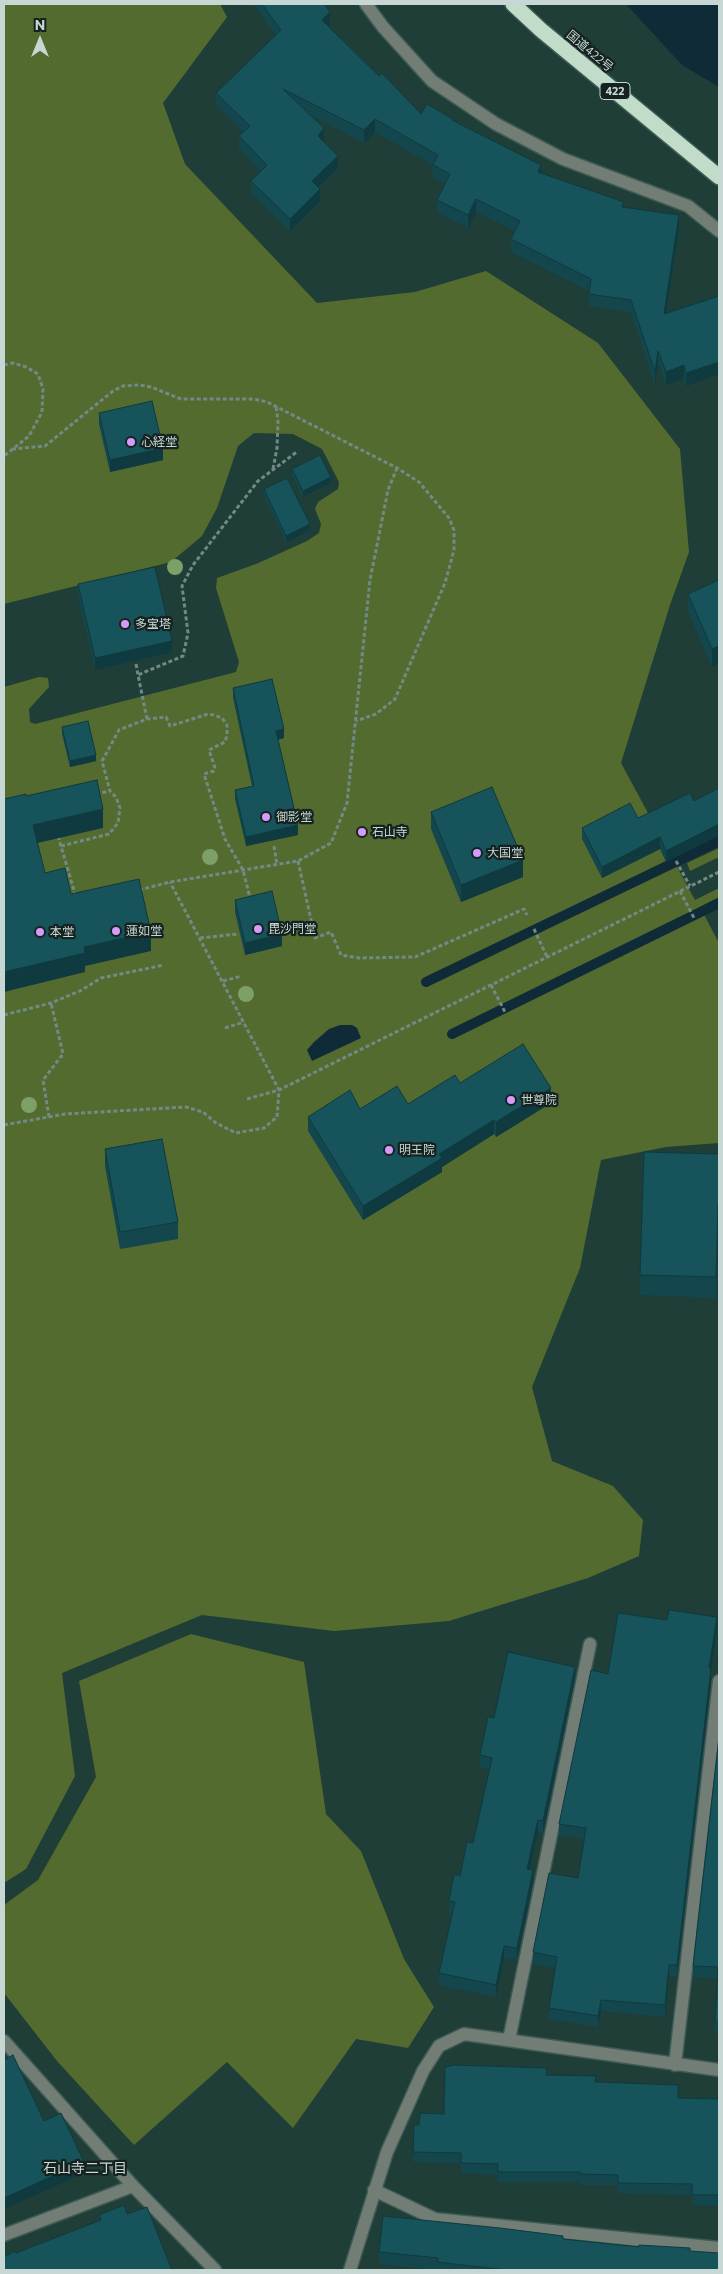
<!DOCTYPE html>
<html>
<head>
<meta charset="utf-8">
<style>
	body { margin:0 }
	#map { position:relative; width:723px; height:2274px; overflow:hidden; background:#1f3e38; font-family:Commissioner,sans-serif }
	canvas { display:block }
	.frame { position:absolute; inset:0; border:5px solid #c7d8d4; pointer-events:none }
	.north { position:absolute; left:15px; top:15px; width:50px; height:50px; -webkit-text-stroke:4px #15221f; paint-order:stroke; rotate:0deg; font-size:14px; font-weight:700; line-height:20px; text-align:center; color:#c7d8d4 }
	.north::after { content:''; display:block; margin:auto; width:18px; height:22px; background:#c7d8d4; clip-path:polygon(50% 0,100% 100%,50% 72%,0 100%) }
</style>
</head>
<body>
<div id="map">
<canvas width="723" height="2274"></canvas>
<div class="frame"></div>
<div class="north">N</div>
</div>
<script>
const g = document.querySelector('canvas').getContext('2d');
g.lineJoin = 'round';
function fill(path, color) { g.fillStyle = color; g.fill(path, 'evenodd'); }
const poly = rows => new Path2D(rows.map(r => 'M' + r).join(''));
function trace(path, color, width, dash) { g.strokeStyle = color; g.lineWidth = width; g.lineCap = dash ? 'butt' : 'round'; g.setLineDash(dash || []); g.stroke(path); }
function write(font, color, halo, rows, align = 'center') {
  g.font = font + ' Commissioner,"Noto Sans JP",sans-serif'; g.lineWidth = 4.5; g.setLineDash([]); g.textBaseline = 'middle'; g.strokeStyle = halo; g.fillStyle = color; for (const [text, x, y, turn = 0] of rows) {
    g.save(); g.translate(x, y); g.rotate((+turn || 0) * Math.PI / 180); g.textAlign = isNaN(turn) ? turn : align; if (halo) g.strokeText(text, 0, 0); g.fillText(text, 0, 0); g.restore();
  }
}
fill(poly([
	[4,4,220,4,227,17,163,103,185,164,317,303,415,292,486,271,598,343,680,449,689,552,670,605,621,763,695,900,719,888,719,897,700,907,719,943,719,1143,666,1147,601,1160,580,1268,532,1387,552,1461,613,1486,643,1520,639,1556,588,1578,449,1621,334,1631,202,1615,62,1673,75,1776,26,1869,4,1883,4,687,39,677,48,678,49,687,29,709,30,722,35,724,236,672,239,662,216,588,217,578,256,564,307,541,319,533,321,524,315,509,318,502,338,489,339,482,322,449,293,434,254,433,238,446,217,508,202,536,171,562,4,604],
	[719,848,719,857,690,871,687,863],
	[191,1634,304,1662,326,1814,361,1851,404,1959,434,2007,408,2048,356,2039,293,2128,227,2062,134,2145,57,2061,4,1993,4,1905,38,1880,96,1777,79,1681]
]), '#536b2f');
fill(poly([
	[626,4,719,4,719,87,682,65],
	[340,1025,352,1025,357,1028,361,1038,312,1061,307,1050,314,1042,329,1029]
]), '#102b38');
trace(poly([
	[426,982,719,841],
	[452,1034,719,903]
]), '#102b38', 10);
const minor = poly([
	[366,4,383,27,432,81,496,124,563,159,688,206,719,231],
	[509,2040,590,1644],
	[4,2041,133,2186,215,2270],
	[675,2065,719,1681],
	[374,2190,435,2219,719,2248],
	[4,2235,133,2186],
	[350,2270,387,2152,423,2071,439,2046,464,2034,719,2070]
]);
const highway = poly([
	[513,4,541,30,719,177]
]);
trace(minor, '#3d5a54', 15);
trace(highway, '#3d5a54', 18);
trace(poly([
	[4,365,13,363,26,367,38,374,43,389,42,412,29,436,4,456],
	[12,449,45,446,113,391,123,386,140,385,151,387,181,399,254,399,267,402,397,468,419,482,449,518,454,530,454,550,445,583,395,699,376,714,356,721],
	[273,469,277,448,278,422,276,406],
	[136,664,138,675],
	[147,719,138,675,183,656,188,633,182,586,193,565,258,481,298,451],
	[96,794,110,791],
	[58,836,76,897],
	[61,846,109,834,118,823,120,808,116,797,110,791,102,761,119,730,147,719,166,717,170,726,208,714,214,715,222,718,227,725,227,735,225,742,209,750,215,768,214,771,204,774,225,839,243,870,250,898],
	[274,846,277,865],
	[298,861,315,938,331,932,341,955,359,958,415,957,524,909,527,915],
	[676,861,690,886],
	[139,890,170,882,298,861,331,843,347,803,370,580,388,490,397,468],
	[680,891,694,918],
	[534,929,547,957],
	[200,938,238,934],
	[223,981,242,976],
	[491,985,505,1012],
	[4,1015,51,1003,80,991,101,978,164,965],
	[225,1028,244,1022],
	[247,1099,279,1090,719,872],
	[49,1117,43,1080,63,1054,51,1003],
	[4,1125,65,1114,186,1107,203,1112,216,1123,236,1133,264,1128,277,1117,279,1090,170,882]
]), '#728a85', 3, [4, 2.5]);
trace(minor, '#727d75', 12);
trace(highway, '#c1dcc8', 15);
g.fillStyle = '#7ca068';
for (const [x, y] of [
	[175,567],
	[210,857],
	[246,994],
	[29,1105]
]) { g.beginPath(); g.arc(x, y, 8, 0, 2 * Math.PI); g.fill(); }
fill(poly([
	[253,4,324,4,330,25,328,26,379,76,421,114,453,121,541,173,624,207,679,228,666,314,719,296,686,386,684,378,666,385,658,363,655,384,631,313,589,306,589,291,511,252,511,239,515,231,476,212,468,228,437,212,437,200,445,184,433,178,433,165,375,132,364,143,310,115,338,168,319,188,320,201,290,231,251,193,251,181,261,171,239,149,239,136,243,132,216,105,216,93,276,35],
	[99,413,163,460,110,472,99,424],
	[292,469,331,483,303,497,292,475],
	[264,489,310,530,286,542,264,495],
	[719,574,719,663,712,667,688,611,688,594,718,580,718,575],
	[78,584,172,652,95,670,78,596],
	[233,688,284,738,278,740,298,835,246,846,235,799,235,790,252,786,233,698],
	[62,727,96,761,70,767,62,734],
	[690,793,666,862,660,849,602,878,582,839,582,828,638,818],
	[431,812,523,877,461,902,431,829],
	[235,900,282,946,245,955,235,912],
	[460,1083,551,1103,496,1137,494,1134,442,1167,442,1172,363,1220,308,1131,308,1117,360,1109,408,1104],
	[105,1149,178,1222,178,1239,120,1249,105,1166],
	[719,1154,719,1225,718,1225,716,1298,640,1295,640,1275],
	[667,1620,717,1629,711,1669,711,1680,677,1976,669,1976,665,2017,601,2011,598,2027,549,2019,549,2008,555,1968,533,1964,533,1952,578,1878,584,1839,559,1835,559,1824,608,1674],
	[575,1678,543,1833,538,1832,530,1869,533,1882,517,1960,504,1958,496,1997,439,1985,439,1973,452,1914,449,1913,449,1901,473,1843,489,1769,480,1767,480,1755,494,1718],
	[719,1737,719,2034,715,2033,718,1978,693,1977,693,1966],
	[547,2075,595,2082,678,2098,719,2099,719,2206,692,2205,692,2195,618,2193,618,2185,580,2185,580,2182,498,2182,498,2175,461,2173,461,2163,413,2162,414,2125,419,2125,444,2114],
	[563,2239,639,2247,690,2251,719,2270,437,2270,379,2264,379,2252]
]), '#13474d');
fill(poly([
	[330,12,330,25,322,33,322,20],
	[375,119,375,132,364,143,364,130],
	[324,128,324,141,318,136],
	[338,156,338,168,312,194,312,181],
	[541,165,541,178,538,172],
	[320,189,320,201,290,231,290,219],
	[476,199,476,212,468,228,468,215],
	[679,215,679,228,664,327,664,314],
	[658,351,658,363,655,384,655,372],
	[719,362,719,374,686,386,686,373],
	[684,365,684,378,666,385,666,372],
	[163,448,163,460,110,472,110,460],
	[331,477,331,483,303,497,303,491],
	[310,524,310,530,286,542,286,536],
	[172,641,172,652,95,670,95,658],
	[719,646,719,663,712,667,712,649],
	[284,729,284,738,276,740,276,731],
	[96,755,96,761,70,767,70,761],
	[103,809,103,828,33,844,33,825],
	[719,824,719,836,666,862,666,851],
	[298,825,298,835,246,846,246,837],
	[660,837,660,849,602,878,602,867],
	[523,860,523,877,461,902,461,885],
	[151,932,151,951,85,966,85,972,4,992,4,972,84,947],
	[282,934,282,946,245,955,245,943],
	[551,1088,551,1103,496,1137,496,1122],
	[494,1120,494,1134,442,1167,442,1172,363,1220,363,1206,439,1154],
	[718,1205,718,1225,716,1298,716,1277],
	[717,1617,717,1629,711,1669,711,1680,677,1976,677,1965,709,1668],
	[575,1667,575,1678,543,1833,543,1821],
	[538,1820,538,1832,527,1881,527,1869],
	[533,1870,533,1882,517,1960,517,1948],
	[504,1946,504,1958,496,1997,496,1985],
	[669,1965,669,1976,665,2017,665,2005],
	[601,2000,601,2011,598,2027,598,2016],
	[84,2162,84,2173,4,2209,4,2198]
]), '#0f3a3f');
const building = poly([
	[262,4,324,4,330,12,322,20,379,76,382,73,421,114,427,104,453,119,452,120,541,165,538,172,624,202,622,207,679,215,664,314,719,296,719,362,686,373,684,365,666,372,658,351,655,372,631,300,589,294,591,279,511,239,520,221,476,199,468,215,437,200,450,174,433,165,438,155,375,119,364,130,283,89,324,128,318,136,338,156,312,181,320,189,290,219,251,181,267,165,239,136,250,126,216,93,281,30,262,4],
	[152,401,163,448,110,460,99,413,152,401],
	[320,455,331,477,303,491,292,469,320,455],
	[287,478,310,524,286,536,264,489,287,478],
	[155,567,172,641,95,658,78,584,155,567],
	[719,580,719,646,712,649,688,594,719,580],
	[272,679,284,729,276,731,298,825,246,837,235,790,254,786,233,688,272,679],
	[88,721,96,755,70,761,62,727,88,721],
	[97,780,103,809,33,825,45,873,65,868,71,894,139,879,151,932,84,947,85,953,4,972,4,799,26,794,26,796,97,780],
	[492,787,523,860,461,885,431,812,492,787],
	[719,788,719,824,666,851,660,837,602,867,582,828,630,803,638,818,690,793,694,801,719,788],
	[272,891,282,934,245,943,235,900,272,891],
	[523,1044,551,1088,496,1122,494,1120,439,1154,442,1158,363,1206,308,1117,350,1090,360,1109,397,1086,408,1104,455,1075,460,1083,523,1044],
	[162,1139,178,1222,120,1232,105,1149,162,1139],
	[644,1152,719,1154,719,1205,718,1205,716,1277,640,1275,644,1152],
	[669,1610,717,1617,709,1668,711,1668,677,1965,669,1965,665,2005,601,2000,598,2016,549,2008,557,1957,533,1952,549,1873,578,1878,586,1828,559,1824,591,1670,608,1674,618,1613,667,1620,669,1610],
	[508,1652,575,1667,543,1821,538,1820,527,1869,533,1870,517,1948,504,1946,496,1985,439,1973,455,1902,449,1901,454,1874,460,1876,467,1842,473,1843,492,1758,480,1755,488,1717,494,1718,508,1652],
	[719,1737,719,2022,715,2022,718,1967,693,1966,719,1737],
	[13,2055,44,2121,61,2113,84,2162,4,2198,4,2060,13,2055],
	[454,2065,547,2068,546,2075,596,2076,595,2082,678,2085,678,2098,719,2099,719,2195,692,2195,692,2184,618,2183,618,2175,580,2174,580,2172,498,2172,498,2164,461,2163,461,2153,413,2152,414,2125,419,2125,420,2113,444,2114,445,2067,454,2065],
	[124,2205,127,2214,147,2207,172,2270,4,2270,4,2257,15,2251,16,2253,101,2220,99,2215,124,2205],
	[383,2216,500,2228,563,2236,563,2239,639,2247,639,2245,690,2248,690,2251,719,2253,719,2270,506,2270,437,2262,438,2258,379,2252,383,2216]
]);
fill(building, '#16535a');
trace(building, '#0f3a3f', 1);
for (const [x, y, r, color] of [
	[131,442,5,"#d69bfa"],
	[125,624,5,"#d69bfa"],
	[266,817,5,"#d69bfa"],
	[362,832,5,"#d69bfa"],
	[477,853,5,"#d69bfa"],
	[258,929,5,"#d69bfa"],
	[116,931,5,"#d69bfa"],
	[40,932,5,"#d69bfa"],
	[511,1100,5,"#d69bfa"],
	[389,1150,5,"#d69bfa"]
]) { const dot = new Path2D(); dot.arc(x, y, r, 0, 2 * Math.PI); g.fillStyle = color; g.fill(dot); trace(dot, '#15221f', 2); }
for (const [x, y, w] of [
	[615,91,30]
]) { const box = new Path2D(); box.roundRect(x - w / 2, y - 8.5, w, 17, 4); g.fillStyle = '#15221f'; g.fill(box); trace(box, '#c7d8d4', 1); }
write('bold 11px', '#c7d8d4', null, [
	["422",615,91]
]);
write('12px', '#c7d8d4', '#15221f', [
	["国道422号",590,51,40]
]);
write('12px', '#c7d8d4', '#15221f', [
	["心経堂",141,442],
	["多宝塔",135,624],
	["御影堂",276,817],
	["石山寺",372,832],
	["大国堂",487,853],
	["毘沙門堂",268,929],
	["蓮如堂",126,931],
	["本堂",50,932],
	["世尊院",521,1100],
	["明王院",399,1150]
], 'left');
write('14px', '#c7d8d4', '#15221f', [
	["石山寺二丁目",85,2168]
]);
</script>
</body>
</html>
